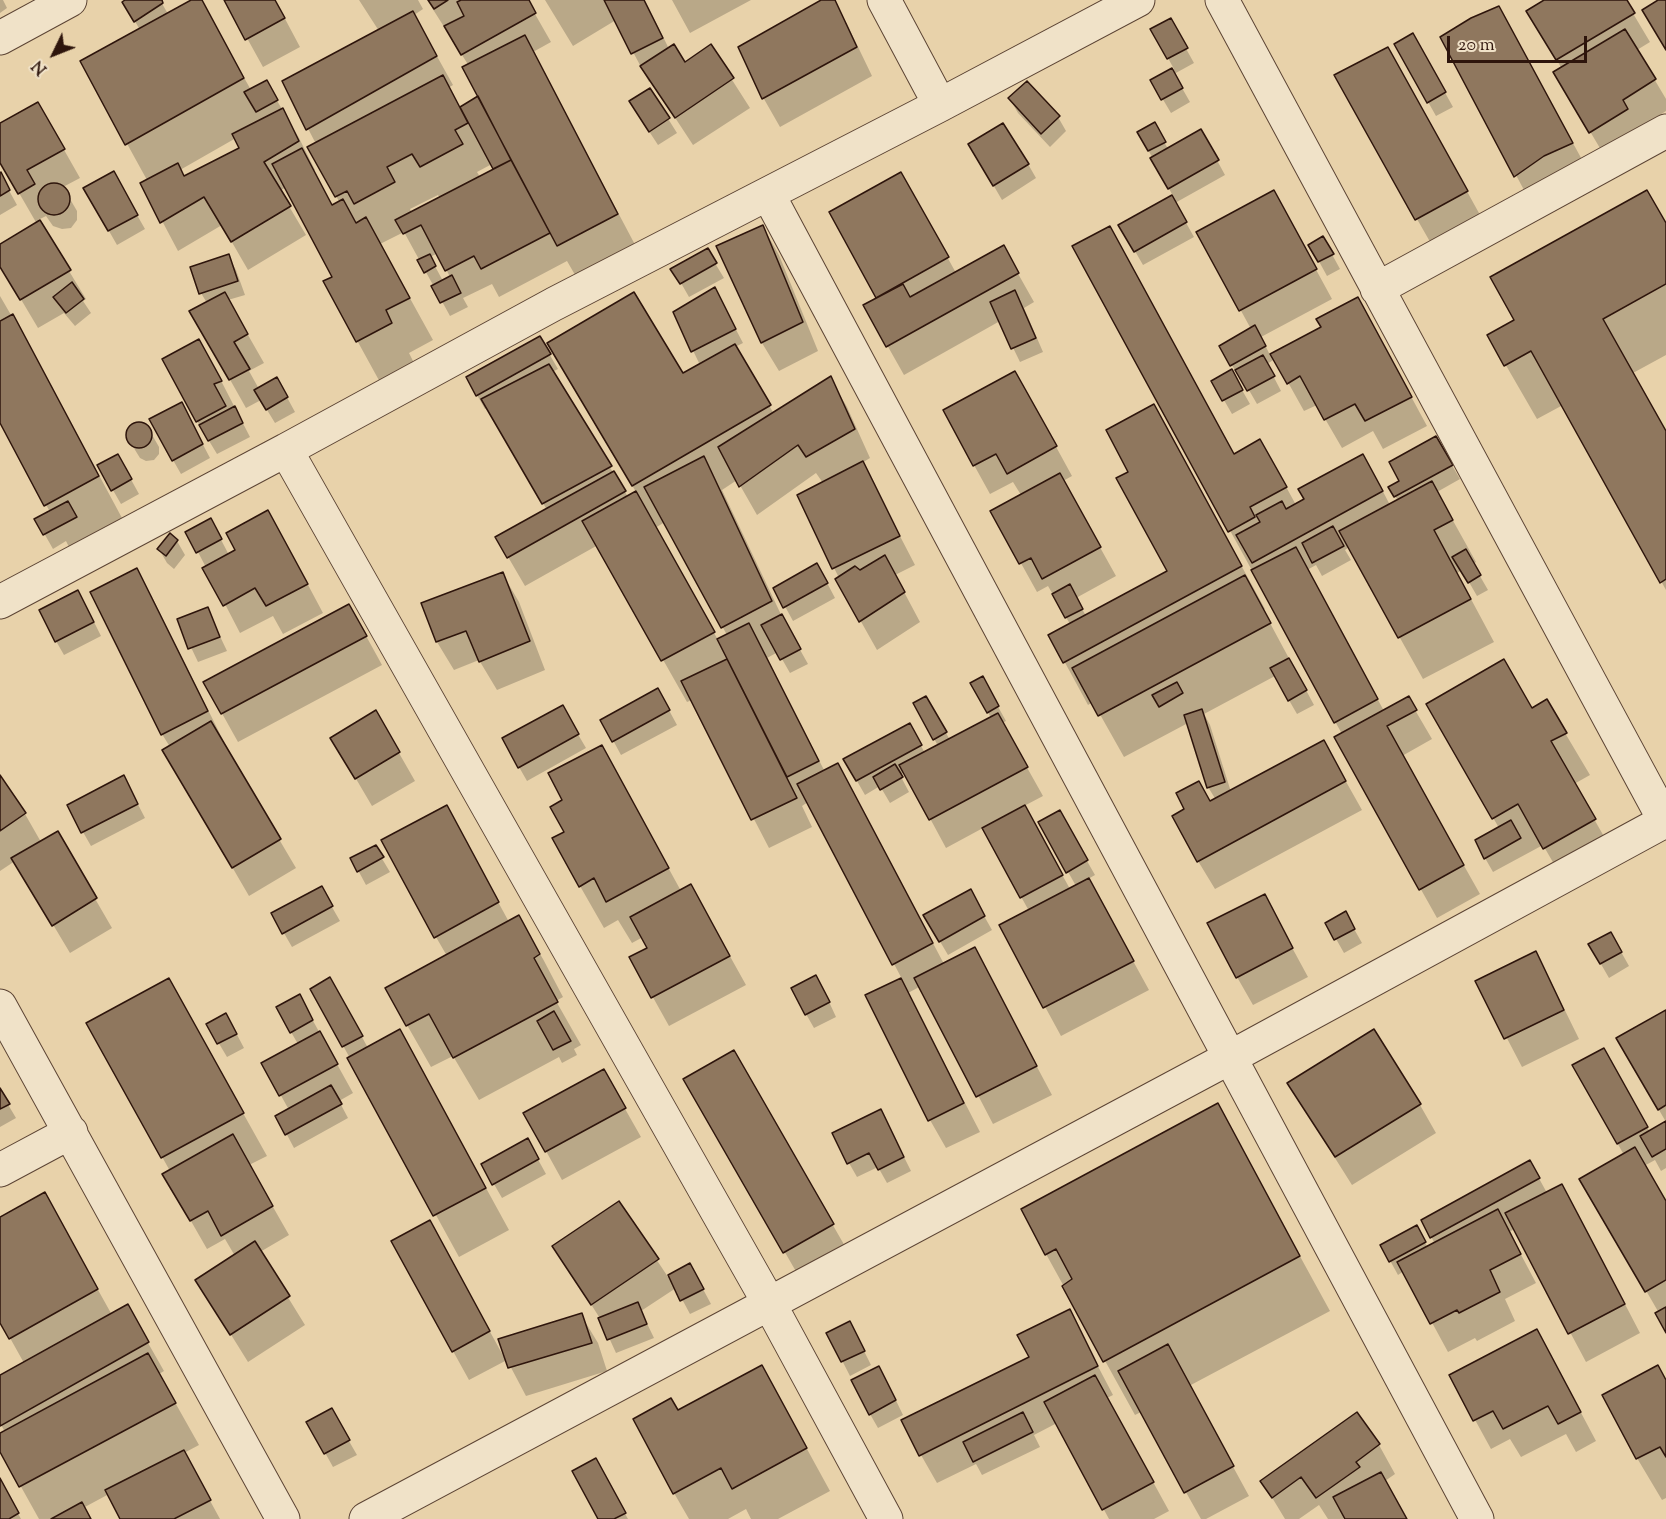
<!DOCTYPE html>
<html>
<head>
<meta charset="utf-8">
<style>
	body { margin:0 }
	#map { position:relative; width:1666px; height:1519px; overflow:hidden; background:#e8d2aa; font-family:"Sorts Mill Goudy",serif }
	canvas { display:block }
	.north { position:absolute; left:24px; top:24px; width:60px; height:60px; -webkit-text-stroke:4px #f0e2c8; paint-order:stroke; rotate:227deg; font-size:16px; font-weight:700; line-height:24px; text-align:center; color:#2e150c }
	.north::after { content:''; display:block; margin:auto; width:21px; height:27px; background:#2e150c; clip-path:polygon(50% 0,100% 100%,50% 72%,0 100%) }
	.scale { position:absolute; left:1447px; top:36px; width:140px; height:27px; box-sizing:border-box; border:3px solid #2e150c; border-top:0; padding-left:8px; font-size:18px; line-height:21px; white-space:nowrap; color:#2e150c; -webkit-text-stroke:4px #f0e2c8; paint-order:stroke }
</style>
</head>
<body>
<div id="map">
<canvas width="1666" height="1519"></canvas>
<div class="north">N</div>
<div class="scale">20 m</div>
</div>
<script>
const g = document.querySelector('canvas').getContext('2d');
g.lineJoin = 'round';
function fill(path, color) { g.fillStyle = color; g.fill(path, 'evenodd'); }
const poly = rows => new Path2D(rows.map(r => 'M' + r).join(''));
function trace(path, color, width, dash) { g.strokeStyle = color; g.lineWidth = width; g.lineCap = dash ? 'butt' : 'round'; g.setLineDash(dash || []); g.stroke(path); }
fill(poly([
	[0,0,3,0,7,8,0,13],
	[128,0,160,0,168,14,194,0,200,0,251,90,266,82,299,138,315,170,313,171,333,207,340,203,309,148,316,144,284,82,379,31,359,0,418,0,423,9,414,15,453,85,448,88,460,109,480,96,469,66,427,0,527,0,551,42,533,52,641,256,582,287,567,261,499,297,492,284,463,298,468,307,450,316,404,232,380,244,433,340,409,353,415,365,381,384,325,282,334,277,286,187,280,191,306,235,248,270,222,225,178,251,142,183,147,180,82,62,140,30,132,16],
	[236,138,241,148,184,177,180,170],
	[492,164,495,170,480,177,477,172],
	[438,195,440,198,412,213,410,209],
	[438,253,450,277,443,281,430,257],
	[226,0,275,0,300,47,263,67],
	[545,0,645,0,669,49,685,64,711,47,750,108,693,145,651,81,649,82,616,20,573,46],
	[672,0,751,0,690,33],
	[824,0,833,0,847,24,872,76,780,127,764,99,740,48],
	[1547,0,1625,0,1650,42,1637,50,1666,99,1666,111,1638,129,1607,160,1572,101,1562,69,1545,40],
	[1498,7,1596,185,1539,218,1442,37],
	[1170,20,1194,63,1174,74,1190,102,1171,113,1152,81,1174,69,1152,29],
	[1413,35,1453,107,1436,116,1396,45],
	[650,90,677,133,658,145,639,116],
	[1411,90,1490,233,1441,261,1417,219],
	[1010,99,1058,117,1066,131,1050,147,1018,113],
	[38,104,80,178,63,187,77,211,77,220,71,228,62,229,53,226,46,216,38,220,86,299,83,301,91,313,75,326,64,313,38,328,0,264,0,245,37,224,0,160,0,125],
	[1154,124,1168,149,1201,131,1225,175,1175,203,1194,237,1143,265,1120,225,1173,196,1139,133],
	[970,145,1028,164,1036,178,1002,200],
	[113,173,145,229,117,245,85,189],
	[0,174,17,205,0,215],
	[917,202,956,273,1003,247,1034,302,1024,308,1043,352,1020,362,1000,321,904,375,865,306,878,299,831,213],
	[1289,220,1332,299,1261,337,1270,355,1323,327,1374,328,1427,426,1383,449,1373,431,1342,448,1317,405,1304,411,1275,359,1267,364,1281,391,1257,404,1242,378,1240,379,1221,346,1251,329,1198,232],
	[1666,225,1666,355,1633,373,1666,432,1666,590,1563,405,1537,419,1489,336,1516,321],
	[763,227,779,255,818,351,779,371,762,343,718,247],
	[1323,238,1340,269,1327,276,1310,245],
	[1074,247,1235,455,1284,483,1296,505,1379,484,1390,505,1398,501,1390,487,1401,481,1436,438,1460,479,1437,492,1476,562,1473,564,1488,590,1477,596,1462,570,1457,573,1494,642,1423,679,1349,547,1345,550,1351,560,1322,576,1316,565,1307,570,1384,711,1408,698,1432,739,1402,756,1480,894,1437,918,1336,738,1342,734],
	[707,250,724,278,689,297,673,269],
	[228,256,236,270,245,295,228,300,264,363,249,371,259,389,277,379,295,412,275,423,261,400,246,408,192,312,207,303,201,293],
	[0,296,36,358,122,518,69,547,66,541,53,549,36,519,50,512,0,420],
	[722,303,743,343,735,347,774,414,830,378,847,407,870,458,862,463,915,565,895,575,920,622,877,650,837,579,839,578,799,496,823,483,816,473,757,515,737,480,722,490,785,623,808,664,790,673,778,652,767,658,825,772,854,794,944,964,974,949,1052,1095,993,1124,921,986,908,993,980,1132,946,1148,930,1120,867,996,902,979,808,802,802,806,812,827,769,848,692,700,687,702,598,545,525,586,497,538,547,510,488,407,485,409,477,395,540,338,558,369,552,372,628,497,636,492,573,385,682,375,700,365,675,313],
	[665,522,727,635,718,640,655,528],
	[215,369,250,437,217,454,197,421],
	[1213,381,1238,383,1250,404,1232,414],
	[1031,401,1072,476,1063,481,1116,576,1076,598,1086,616,1169,571,1177,448,1265,609,1263,610,1314,705,1297,714,1275,676,1204,714,1210,725,1231,792,1340,771,1362,810,1215,889,1198,861,1210,803,1216,800,1208,787,1188,723,1124,757,1093,702,1088,705,1050,635,1070,624,1048,586,1037,592,992,511,1021,495,1013,482,990,494,974,465],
	[189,418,210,458,181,474,173,460],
	[140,423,147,426,159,447,159,454,154,460,146,461,140,458,127,437,129,430,133,424],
	[118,456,139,494,121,504,99,466],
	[218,534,229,555,284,540,323,613,283,634,273,616,240,633,198,552],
	[170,535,177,541,185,555,174,569,167,563,159,549],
	[137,570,153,599,223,740,221,741,296,868,249,896,164,750,170,747,162,734],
	[502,573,519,602,545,670,497,690,479,660,454,670,437,642,423,604],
	[825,579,835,598,793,621,775,588],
	[86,606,101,636,64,655,56,641],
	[207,609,227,651,198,662,178,620],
	[365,634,382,665,238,742,205,683],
	[982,678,1006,721,1002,723,1043,796,1024,806,1070,889,1076,886,1040,822,1059,812,1095,875,1088,879,1149,990,1061,1036,1001,926,1029,911,983,828,946,848,905,772,900,775,909,792,890,803,880,786,865,795,845,760,909,725,925,753,938,746,915,703,926,698,950,740,991,718,972,683],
	[658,690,677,725,621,755,602,720],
	[1546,701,1590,775,1574,784,1618,861,1569,890,1543,845,1493,872,1485,858,1499,828,1428,704,1531,710],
	[562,707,586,748,527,781,519,767],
	[376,713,415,781,372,806,332,738],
	[602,747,681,891,707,915,746,985,669,1026,631,958,649,948,643,937,632,943,618,920,604,928,580,886,566,832],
	[0,778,25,814,41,842,57,833,112,928,70,953,15,861,0,871],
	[131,791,145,818,91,846,83,832],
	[462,836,509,922,518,917,543,959,563,997,556,1001,581,1045,574,1049,577,1055,562,1063,559,1057,479,1100,453,1056,431,1067,407,1025,447,956,436,937],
	[375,847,390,872,366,885,352,859],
	[321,888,340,921,292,947,273,914],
	[970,891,992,930,948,955,925,916],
	[1264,896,1308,977,1253,1005,1237,977],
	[1345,913,1362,943,1344,953,1327,923],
	[1611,934,1629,966,1609,978,1590,945],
	[1535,953,1551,982,1579,1039,1522,1067,1477,981],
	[330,979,368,1048,400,1031,509,1230,459,1257,312,989],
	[824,991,836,1017,814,1028,806,1014],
	[307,1010,353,1093,339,1101,348,1118,294,1148,277,1116,289,1110,263,1063,298,1044,291,1032],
	[1666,1011,1666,1122,1634,1067],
	[191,1020,267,1156,249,1165,289,1235,260,1252,305,1325,248,1362,197,1280,235,1256,225,1239,207,1249,164,1174,170,1171,88,1024],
	[208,1025,234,1029,244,1048,227,1057],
	[1603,1050,1650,1132,1666,1123,1666,1168,1661,1171,1655,1160,1644,1166,1666,1204,1666,1330,1659,1313,1582,1180,1624,1155,1574,1066],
	[733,1052,857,1267,809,1294,685,1079],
	[0,1091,16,1118,0,1127],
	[620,1100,641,1137,562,1180,546,1151],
	[1217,1105,1330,1311,1189,1386,1249,1496,1206,1519,1201,1519,1141,1412,1135,1415,1046,1254],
	[1420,1105,1436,1133,1352,1185,1306,1112],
	[888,1125,911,1171,887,1183,878,1167,857,1177,849,1163],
	[535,1154,546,1174,502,1198,483,1165],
	[1530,1162,1547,1193,1578,1214,1640,1333,1586,1362,1515,1229,1509,1232,1536,1283,1505,1299,1515,1321,1477,1341,1475,1338,1448,1352,1404,1271,1398,1275,1382,1246,1416,1227,1428,1248,1435,1244,1423,1221],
	[619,1203,668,1277,690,1265,711,1304,690,1314,676,1288,641,1311,654,1338,616,1353,601,1320,554,1246],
	[0,1219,68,1236,112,1315,127,1306,164,1371,159,1374,199,1445,184,1453,220,1519,122,1519,109,1494,83,1508,90,1519,39,1519,0,1449,0,1435,5,1432,0,1423,0,1377,24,1363,0,1320],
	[445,1250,505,1359,581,1315,598,1343,607,1371,526,1396,507,1360,469,1380,453,1351],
	[1069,1311,1113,1395,1107,1398,1169,1511,1154,1519,1109,1519,1057,1423,1034,1435,1040,1447,982,1475,976,1464,937,1483,921,1455,1031,1357],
	[828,1333,857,1337,871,1365,850,1376],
	[1553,1360,1596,1441,1576,1452,1566,1434,1521,1457,1510,1439,1491,1449,1451,1376],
	[762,1367,830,1491,778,1519,751,1519,746,1509,728,1519,689,1519,674,1493,678,1413],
	[887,1382,903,1415,878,1428,870,1414],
	[1666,1382,1666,1498,1662,1500,1637,1458],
	[331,1410,357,1455,333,1467,308,1422],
	[1357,1414,1379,1445,1395,1474,1385,1481,1406,1519,1347,1519,1346,1517,1343,1519,1328,1519,1319,1505,1299,1519,1285,1519,1262,1481],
	[595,1460,628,1519,600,1519],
	[0,1480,5,1489,21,1519,0,1519]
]), '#0003');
const building = poly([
	[125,0,162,0,163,3,134,22,122,2,125,0],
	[191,0,202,0,244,78,125,145,80,61,191,0],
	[224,0,275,0,285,18,245,40,224,0],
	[428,0,448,0,434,9,428,0],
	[461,0,529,0,536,13,461,55,444,26,464,16,457,2,461,0],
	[604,0,644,0,663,38,631,54,604,0],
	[821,0,835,0,857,47,762,99,738,47,821,0],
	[1544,0,1627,0,1635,13,1556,60,1526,11,1544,0],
	[1658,0,1666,0,1666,50,1642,10,1658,0],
	[1499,6,1573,143,1544,156,1514,177,1440,37,1471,18,1499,6],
	[413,11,437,56,306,130,282,81,413,11],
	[1171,18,1188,48,1167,59,1150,29,1171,18],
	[1625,29,1656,79,1623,100,1628,109,1589,133,1553,72,1625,29],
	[1413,33,1446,92,1427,103,1394,44,1413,33],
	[525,35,618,214,557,246,462,67,525,35],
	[674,44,685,62,711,44,734,78,675,118,640,66,674,44],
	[1388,47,1468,191,1415,220,1334,75,1388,47],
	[1172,68,1183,88,1161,100,1150,80,1172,68],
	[443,75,468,123,455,130,463,144,420,167,412,154,387,167,395,182,354,204,347,191,335,197,307,147,443,75],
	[267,80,278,100,256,112,244,92,267,80],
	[1027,81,1060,116,1041,134,1008,98,1027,81],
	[650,88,670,118,649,132,629,101,650,88],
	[478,96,511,160,493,169,460,107,478,96],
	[38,102,65,149,27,170,35,184,18,194,0,163,0,123,38,102],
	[283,108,299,141,264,162,291,206,231,242,204,197,160,223,140,183,178,163,184,176,239,148,232,134,283,108],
	[1155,122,1166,142,1148,151,1137,132,1155,122],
	[1003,123,1029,164,993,186,968,144,1003,123],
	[1201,129,1219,160,1168,189,1150,158,1201,129],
	[302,148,332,205,343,199,356,223,366,217,410,298,386,310,392,323,356,342,323,281,332,277,272,164,302,148],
	[511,160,550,233,481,269,474,256,445,271,421,225,403,234,395,220,511,160],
	[114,171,138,215,108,231,83,188,114,171],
	[1,172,10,190,0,196,0,173,1,172],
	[901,172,949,257,876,298,829,212,901,172],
	'38 199a16 16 0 1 1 32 0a16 16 0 1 1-32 0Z',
	[1274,190,1317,269,1239,311,1196,232,1274,190],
	[1647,190,1666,223,1666,284,1603,319,1666,431,1666,579,1660,583,1531,351,1504,366,1487,335,1514,320,1490,277,1647,190],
	[1172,195,1187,222,1134,252,1118,225,1172,195],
	[40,220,71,270,20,300,0,267,0,244,40,220],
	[763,225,803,322,761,343,716,246,763,225],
	[1110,226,1234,454,1260,439,1287,487,1250,507,1255,517,1228,532,1072,246,1110,226],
	[1323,236,1334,254,1318,262,1308,245,1323,236],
	[1004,245,1019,273,886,347,863,305,903,284,910,297,1004,245],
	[708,248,717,263,680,284,670,269,708,248],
	[229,254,238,281,199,294,190,267,229,254],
	[430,254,436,266,424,273,417,260,430,254],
	[452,275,461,293,440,303,431,286,452,275],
	[72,282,84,299,66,313,53,297,72,282],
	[715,287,736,329,691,352,673,312,715,287],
	[1015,290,1036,338,1011,349,990,302,1015,290],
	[225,292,248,334,234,342,250,369,229,380,189,311,225,292],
	[634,292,683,373,735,344,771,405,632,486,547,343,634,292],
	[1358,297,1412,397,1365,421,1355,404,1324,420,1300,376,1287,384,1270,354,1321,327,1316,319,1358,297],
	[13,314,99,476,44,506,0,423,0,321,13,314],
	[1255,325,1266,346,1230,366,1219,346,1255,325],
	[540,336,551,354,476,396,466,377,540,336],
	[199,339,222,381,214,384,226,406,196,422,162,359,199,339],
	[1263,355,1275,376,1247,391,1235,370,1263,355],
	[549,364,612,466,542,504,481,399,549,364],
	[1232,369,1243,390,1222,401,1211,381,1232,369],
	[1015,371,1057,446,1007,474,996,454,973,466,943,410,1015,371],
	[831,376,855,429,806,457,798,445,739,487,718,447,831,376],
	[277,377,288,397,266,410,254,390,277,377],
	[182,402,203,444,172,461,149,419,182,402],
	[1154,404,1242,566,1063,663,1048,635,1167,571,1116,478,1128,472,1106,430,1154,404],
	[235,406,243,423,208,441,199,425,235,406],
	'126 435a13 13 0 1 1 26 0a13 13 0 1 1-26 0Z',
	[1436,436,1453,465,1394,497,1388,487,1399,481,1389,462,1436,436],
	[118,454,132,479,111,491,97,465,118,454],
	[1363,454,1383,491,1252,563,1236,535,1260,522,1256,515,1282,501,1286,509,1304,499,1298,489,1363,454],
	[704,456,772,601,721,628,644,487,704,456],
	[863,461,900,536,832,569,797,495,863,461],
	[614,471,626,491,507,558,495,537,614,471],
	[1060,473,1101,547,1042,579,1031,558,1019,564,990,511,1060,473],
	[1432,481,1453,520,1434,530,1471,599,1398,638,1339,531,1432,481],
	[636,491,715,632,661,661,582,521,636,491],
	[68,501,77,517,43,535,34,519,68,501],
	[268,510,308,584,266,606,255,588,223,606,202,568,235,550,226,533,268,510],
	[211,518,222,539,196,553,185,532,211,518],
	[1333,526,1344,546,1312,563,1302,543,1333,526],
	[170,533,178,540,166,556,157,549,170,533],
	[1296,547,1378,699,1334,723,1251,570,1296,547],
	[1466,549,1481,575,1468,583,1452,557,1466,549],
	[885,555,905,592,859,622,835,579,855,566,860,570,885,555],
	[817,563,828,583,783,608,773,588,817,563],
	[137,568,208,711,161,735,90,592,137,568],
	[503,572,530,641,479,662,466,631,436,642,421,603,503,572],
	[1245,575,1271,623,1098,716,1072,668,1245,575],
	[1070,584,1083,609,1065,618,1052,594,1070,584],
	[78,590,94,622,55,642,39,610,78,590],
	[349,604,367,636,221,714,203,682,349,604],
	[208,607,220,637,188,649,177,619,208,607],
	[782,614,801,649,780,660,761,625,782,614],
	[749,623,819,761,787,777,717,639,749,623],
	[1289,658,1307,690,1288,701,1270,668,1289,658],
	[727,659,797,798,751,820,681,681,727,659],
	[1504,659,1532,708,1547,699,1567,733,1551,741,1596,819,1543,849,1518,804,1492,819,1426,704,1504,659],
	[983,676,999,706,987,713,970,683,983,676],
	[1177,682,1183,693,1159,707,1152,695,1177,682],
	[658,688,670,710,612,742,600,720,658,688],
	[926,696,947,732,933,740,913,703,926,696],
	[1409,696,1417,710,1387,726,1464,865,1419,890,1334,737,1409,696],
	[563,705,579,734,518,768,502,738,563,705],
	[1202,709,1225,782,1207,788,1184,715,1202,709],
	[376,710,400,752,355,779,330,738,376,710],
	[998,713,1028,767,929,820,899,765,998,713],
	[211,721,281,839,232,868,162,750,211,721],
	[910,723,922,745,856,781,843,759,910,723],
	[1324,740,1346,781,1197,862,1172,816,1184,809,1176,793,1199,781,1210,801,1324,740],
	[602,745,669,868,606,902,594,878,579,887,552,838,564,832,550,807,562,800,548,773,602,745],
	[838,763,933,943,892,965,797,784,838,763],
	[895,764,903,777,880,790,873,777,895,764],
	[0,775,26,813,0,831,0,775],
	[124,775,138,804,81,833,67,805,124,775],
	[447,805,499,902,434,938,381,840,447,805],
	[1025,805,1063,875,1020,898,982,828,1025,805],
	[1060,810,1088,860,1066,873,1038,822,1060,810],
	[1511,820,1521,838,1484,859,1475,840,1511,820],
	[58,831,97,898,52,926,11,858,58,831],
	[376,845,384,857,357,872,350,858,376,845],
	[1089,878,1134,961,1043,1008,999,925,1089,878],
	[691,884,730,956,651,998,629,957,647,948,630,917,691,884],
	[322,886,333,906,282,934,271,913,322,886],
	[971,889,985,916,939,942,923,915,971,889],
	[1265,894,1293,948,1236,978,1207,923,1265,894],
	[1346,911,1355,929,1334,940,1325,923,1346,911],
	[519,915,540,954,534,958,558,1002,453,1058,429,1014,406,1026,385,988,519,915],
	[1611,932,1622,952,1600,964,1588,944,1611,932],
	[975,947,1037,1066,976,1097,914,978,975,947],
	[1536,951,1564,1010,1504,1039,1475,981,1536,951],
	[816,975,830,1002,805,1015,791,988,816,975],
	[330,977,363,1036,342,1047,310,989,330,977],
	[169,978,244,1113,161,1158,86,1023,169,978],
	[901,978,964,1103,928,1121,865,995,901,978],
	[300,994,313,1020,290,1033,276,1007,300,994],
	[1666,1010,1666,1105,1658,1110,1616,1038,1666,1010],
	[554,1011,571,1041,553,1050,537,1021,554,1011],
	[226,1013,237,1034,217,1044,206,1024,226,1013],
	[400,1029,486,1188,433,1216,347,1058,400,1029],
	[1374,1029,1421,1104,1335,1157,1287,1083,1374,1029],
	[320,1031,338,1064,279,1096,261,1063,320,1031],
	[1604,1048,1648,1127,1617,1144,1572,1065,1604,1048],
	[734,1050,834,1224,783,1253,683,1079,734,1050],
	[604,1069,626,1108,545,1152,523,1113,604,1069],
	[331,1085,342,1104,285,1135,275,1116,331,1085],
	[0,1088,10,1104,0,1109,0,1088],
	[1218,1103,1300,1256,1103,1362,1062,1286,1072,1279,1056,1249,1045,1255,1021,1209,1218,1103],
	[881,1109,904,1157,878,1170,869,1153,847,1164,832,1133,881,1109],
	[1666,1121,1666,1149,1652,1157,1640,1136,1666,1121],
	[233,1134,273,1206,221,1236,208,1211,190,1221,162,1174,233,1134],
	[528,1138,539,1159,492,1185,481,1164,528,1138],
	[1635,1147,1666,1201,1666,1280,1645,1292,1579,1179,1635,1147],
	[1530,1160,1540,1178,1430,1238,1421,1220,1530,1160],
	[1562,1184,1625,1304,1568,1334,1505,1213,1562,1184],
	[45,1192,98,1289,9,1339,0,1323,0,1217,45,1192],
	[619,1201,659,1259,591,1305,552,1246,619,1201],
	[1498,1209,1521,1254,1490,1270,1500,1292,1459,1313,1457,1310,1430,1324,1397,1262,1498,1209],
	[430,1220,490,1331,452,1352,391,1241,430,1220],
	[1417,1225,1426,1242,1389,1262,1380,1245,1417,1225],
	[255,1241,290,1296,230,1335,195,1280,255,1241],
	[690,1263,704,1289,680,1301,668,1275,690,1263],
	[638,1302,647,1324,607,1340,598,1318,638,1302],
	[128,1304,149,1342,0,1426,0,1375,128,1304],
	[1666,1307,1666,1333,1655,1313,1666,1307],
	[1070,1309,1098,1366,919,1456,901,1420,1029,1357,1017,1335,1070,1309],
	[582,1313,592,1343,508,1368,498,1339,582,1313],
	[850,1321,865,1351,841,1362,826,1333,850,1321],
	[1537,1329,1581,1412,1558,1424,1548,1406,1503,1429,1493,1411,1473,1421,1449,1375,1537,1329],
	[1168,1344,1234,1466,1184,1493,1118,1371,1168,1344],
	[148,1353,176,1403,19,1487,0,1452,0,1433,148,1353],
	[762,1365,807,1448,732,1489,721,1468,673,1494,633,1419,671,1398,678,1410,762,1365],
	[1658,1365,1666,1380,1666,1457,1660,1447,1636,1459,1602,1395,1658,1365],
	[879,1366,896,1400,869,1415,851,1380,879,1366],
	[1095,1375,1154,1482,1102,1510,1044,1402,1095,1375],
	[332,1408,350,1440,324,1454,306,1422,332,1408],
	[1023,1412,1033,1432,973,1462,963,1442,1023,1412],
	[1357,1412,1380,1444,1356,1462,1360,1467,1316,1498,1301,1477,1272,1498,1260,1481,1357,1412],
	[184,1450,211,1500,174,1519,120,1519,105,1490,184,1450],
	[596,1458,626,1513,614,1519,598,1519,572,1471,596,1458],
	[1381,1472,1407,1519,1345,1519,1333,1497,1381,1472],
	[0,1478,19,1513,9,1519,0,1519,0,1478],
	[82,1502,91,1519,51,1519,82,1502]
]);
fill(building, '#8f775e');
trace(building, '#2e150c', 1.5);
const minor = poly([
	[884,0,940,105],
	[1222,0,1666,823],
	[0,38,70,0],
	[768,194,1477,1519],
	[1377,289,1666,131],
	[286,450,554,304,940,105,1138,0],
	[0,602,286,450,769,1303,886,1519],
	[0,1006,283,1519],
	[0,1170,71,1132],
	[366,1519,1229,1058,1665,821]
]);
trace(minor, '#5c4434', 35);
trace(minor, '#f0e2c8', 33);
</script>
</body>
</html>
